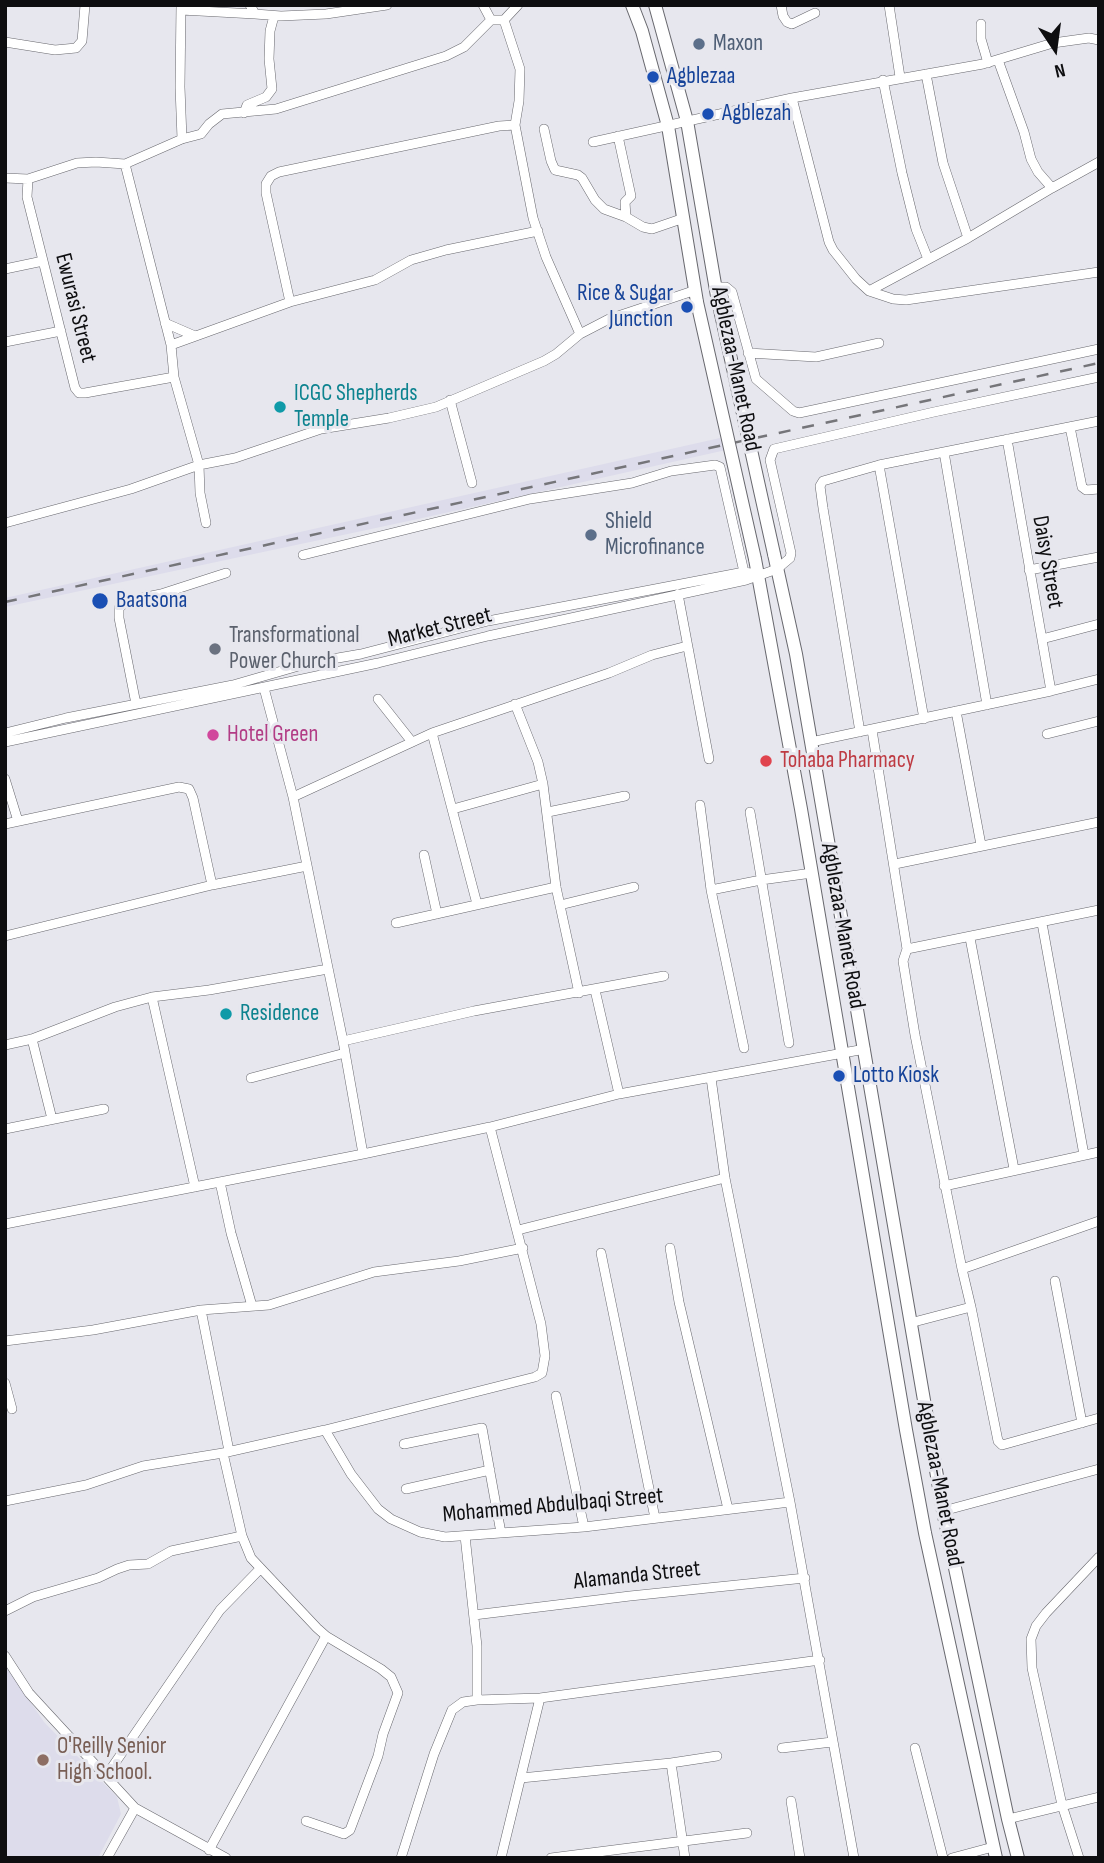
<!DOCTYPE html>
<html>
<head>
<meta charset="utf-8">
<style>
	body { margin:0 }
	#map { position:relative; width:1104px; height:1863px; overflow:hidden; background:#e7e7ee; font-family:"Sofia Sans Condensed",sans-serif }
	canvas { display:block }
	.frame { position:absolute; inset:0; border:7px solid #0e0e10; pointer-events:none }
	.north { position:absolute; left:1020px; top:14px; width:70px; height:70px; -webkit-text-stroke:5px #e7e7ee; paint-order:stroke; rotate:167deg; font-size:19px; font-weight:700; line-height:28px; text-align:center; color:#0e0e10 }
	.north::after { content:''; display:block; margin:auto; width:24px; height:32px; background:#0e0e10; clip-path:polygon(50% 0,100% 100%,50% 72%,0 100%) }
</style>
</head>
<body>
<div id="map">
<canvas width="1104" height="1863"></canvas>
<div class="frame"></div>
<div class="north">N</div>
</div>
<script>
const g = document.querySelector('canvas').getContext('2d');
g.lineJoin = 'round';
function fill(path, color) { g.fillStyle = color; g.fill(path, 'evenodd'); }
const poly = rows => new Path2D(rows.map(r => 'M' + r).join(''));
function trace(path, color, width, dash) { g.strokeStyle = color; g.lineWidth = width; g.lineCap = dash ? 'butt' : 'round'; g.setLineDash(dash || []); g.stroke(path); }
function write(font, color, halo, rows, align = 'center') {
  g.font = font + ' "Sofia Sans Condensed",sans-serif'; g.lineWidth = 6; g.setLineDash([]); g.textBaseline = 'middle'; g.strokeStyle = halo; g.fillStyle = color; for (const [text, x, y, turn = 0] of rows) {
    g.save(); g.translate(x, y); g.rotate((+turn || 0) * Math.PI / 180); g.textAlign = isNaN(turn) ? turn : align; if (halo) g.strokeText(text, 0, 0); g.fillText(text, 0, 0); g.restore();
  }
}
fill(poly([
	[720,438,726,450,418,519,5,607,5,598],
	[5,1665,44,1722,117,1797,121,1814,98,1858,5,1858]
]), '#dddceb');
const street = poly([
	[181,5,180,87,182,139],
	[250,5,255,14,281,16,326,14,387,5],
	[483,5,491,20],
	[518,5,504,20,520,69,519,101,515,125,533,218,546,257,580,334],
	[781,5,783,16,787,22,792,24,815,13],
	[889,5,900,77],
	[181,10,255,14],
	[981,24,981,39,988,63],
	[5,42,55,50,76,48,82,41,85,5],
	[998,60,1024,132,1031,159,1038,172,1052,188,1099,162],
	[926,74,943,163,968,238],
	[883,80,902,173,916,229,928,259],
	[792,98,829,242,833,250,856,279,869,291,893,299,906,300,1099,272],
	[244,113,247,105,266,97,272,89,269,59,270,31,274,16],
	[544,129,551,161,555,170,578,175,582,178,595,200,604,209,626,217],
	[618,136,631,196,625,202,626,217,643,227,652,229,684,218],
	[593,142,792,98,983,64,1053,43,1089,38,1099,40],
	[125,164,171,345,174,377,199,465,200,493,206,523],
	[5,178,28,179,77,163,96,162,125,164,182,139,201,134,209,124,222,114,276,109,446,56,464,47,491,20,504,20],
	[28,179,27,197,75,388,79,393,85,393,174,377],
	[5,269,43,261],
	[715,287,726,287,732,292,756,379,793,411,799,413,1099,349],
	[869,291,968,238,1052,188],
	[290,302,266,193,266,184,271,176,279,172,499,126,515,125],
	[165,323,195,336],
	[5,342,61,331],
	[171,345,290,302,375,280,411,260,446,250,538,231],
	[748,353,816,357,879,343],
	[450,400,472,483],
	[1070,427,1082,487,1086,490,1099,489],
	[1007,439,1051,691],
	[944,452,987,705],
	[879,465,924,719],
	[5,523,131,489,199,465,235,458,321,429,389,418,436,407,544,361,556,354,580,334,609,319,696,290],
	[303,555,530,499,632,483,671,471,715,465,720,467,744,572],
	[1029,570,1099,557],
	[678,594,709,759],
	[1042,639,1099,624],
	[264,688,293,797,343,1041,363,1154],
	[378,699,412,742],
	[136,704,119,618,119,608,127,601,161,594,226,573],
	[515,704,538,762,543,784,556,887,579,993],
	[956,711,981,845],
	[872,730,907,949,903,961,915,1035,962,1269,971,1307],
	[860,732,823,508,820,486,823,481,879,465,1099,421],
	[5,733,66,718,233,685,309,663,361,654,488,621,744,572,757,574],
	[432,733,477,904],
	[1047,734,1099,721],
	[5,742,378,663,488,636,746,580,777,569,790,558,791,553,770,460,774,449,934,412,1099,377],
	[811,742,1051,691,1099,679],
	[5,779,18,821],
	[293,797,432,733,609,673,652,655,687,646],
	[700,805,711,890,744,1048],
	[453,809,543,784],
	[548,812,625,796],
	[750,812,789,1043],
	[5,824,179,787,189,789,193,798,212,885],
	[424,855,437,914],
	[895,864,1099,822],
	[711,890,761,880,812,873],
	[560,905,634,887],
	[396,923,556,887],
	[1042,923,1084,1155],
	[5,936,212,885,307,866],
	[970,938,1014,1169],
	[907,949,1099,910],
	[595,990,619,1094],
	[152,997,195,1187],
	[32,1039,52,1119],
	[343,1041,474,1011,664,976],
	[5,1045,32,1039,115,1007,152,997,209,990,328,969],
	[251,1078,345,1053],
	[711,1078,725,1178,790,1502,854,1858],
	[5,1129,104,1109],
	[220,1182,231,1233,252,1306],
	[944,1186,1099,1152],
	[5,1224,363,1154,490,1127,619,1094,865,1049],
	[518,1230,725,1178],
	[670,1248,679,1302,728,1509],
	[601,1253,655,1518],
	[962,1269,1099,1221],
	[1055,1281,1082,1423],
	[201,1310,229,1451],
	[910,1323,971,1307,998,1441,1002,1445,1099,1418],
	[5,1341,93,1330,201,1310,269,1305,374,1272,459,1261,523,1248],
	[5,1383,12,1409],
	[556,1396,584,1527],
	[325,1430,351,1474,378,1509,391,1519,420,1532,445,1537,584,1527,790,1502],
	[404,1444,482,1428,501,1533],
	[223,1453,242,1536,251,1558,317,1628,326,1636,381,1669,391,1677,398,1693,383,1734,378,1756,350,1830,344,1834,306,1821],
	[406,1489,490,1470],
	[5,1501,86,1485,143,1466,223,1453,325,1430,535,1377,542,1373,545,1356,541,1324,490,1127],
	[943,1511,1099,1469],
	[465,1536,477,1646,477,1700],
	[5,1611,33,1597,98,1578,117,1569,129,1565,148,1564,171,1551,242,1536],
	[474,1615,630,1596,805,1578],
	[5,1656,29,1693,135,1808,226,1858],
	[782,1748,832,1742],
	[915,1748,943,1858],
	[671,1763,717,1756],
	[106,1776,220,1610,260,1569],
	[521,1778,671,1763,685,1858],
	[791,1801,800,1858],
	[1008,1819,1099,1797],
	[209,1850,326,1636],
	[107,1858,135,1808],
	[401,1858,434,1754,452,1710,463,1702,477,1700,540,1698,820,1660],
	[501,1858,540,1698],
	[551,1858,747,1833],
	[952,1858,993,1847],
	[1079,1858,1062,1805,1032,1668,1031,1639,1036,1626,1046,1613,1099,1557]
]);
const secondary = poly([
	[632,5,642,31,668,126,697,302],
	[655,5,687,121,717,296],
	[774,554,796,654,943,1511,1008,1819,1018,1858],
	[755,559,801,809,906,1430,925,1533,996,1858]
]);
trace(street, '#68686e', 10);
trace(secondary, '#68686e', 14);
trace(street, '#fff', 9);
trace(secondary, '#fff', 12);
trace(poly([
	[5,602,1099,363]
]), '#757579', 2.5, [12, 12]);
const secondaryBridge = poly([
	[717,296,774,554],
	[697,302,755,559]
]);
trace(secondaryBridge, '#68686e', 14, []);
trace(secondaryBridge, '#fff', 12);
for (const [x, y, r, color] of [
	[699,44,7,"#5c6f8a"],
	[653,77,7,"#1a4fb4"],
	[708,114,7,"#1a4fb4"],
	[687,307,7,"#1a4fb4"],
	[280,407,7,"#0f9aa8"],
	[591,535,7,"#5c6f8a"],
	[100,601,9,"#1a4fb4"],
	[215,649,7,"#6b7280"],
	[213,735,7,"#d1479c"],
	[766,761,7,"#e0444e"],
	[226,1014,7,"#0f9aa8"],
	[839,1076,7,"#1a4fb4"],
	[43,1760,7,"#8d6e63"]
]) { const dot = new Path2D(); dot.arc(x, y, r, 0, 2 * Math.PI); g.fillStyle = color; g.fill(dot); trace(dot, '#e7e7ee', 2.5); }
write('23px', '#4e5e75', '#e7e7ee', [
	["Maxon",713,44],
	["Shield",605,522],
	["Microfinance",605,548]
], 'left');
write('23px', '#164399', '#e7e7ee', [
	["Agblezaa",667,77],
	["Agblezah",722,114],
	["Rice & Sugar",673,294,"right"],
	["Junction",673,320,"right"],
	["Baatsona",116,601],
	["Lotto Kiosk",853,1076]
], 'left');
write('23px', '#0e0e10', '#e7e7ee', [
	["Ewurasi Street",75,308,76],
	["Agblezaa-Manet Road",735,369,78],
	["Daisy Street",1047,562,80],
	["Market Street",440,628,-14],
	["Agblezaa-Manet Road",842,926,80],
	["Agblezaa-Manet Road",939,1484,79],
	["Mohammed Abdulbaqi Street",553,1506,-5],
	["Alamanda Street",637,1576,-6]
]);
write('23px', '#0d838f', '#e7e7ee', [
	["ICGC Shepherds",294,394],
	["Temple",294,420],
	["Residence",240,1014]
], 'left');
write('23px', '#5b616d', '#e7e7ee', [
	["Transformational",229,636],
	["Power Church",229,662]
], 'left');
write('23px', '#b23c85', '#e7e7ee', [
	["Hotel Green",227,735]
], 'left');
write('23px', '#be3a42', '#e7e7ee', [
	["Tohaba Pharmacy",780,761]
], 'left');
write('23px', '#785e54', '#e7e7ee', [
	["O'Reilly Senior",57,1747],
	["High School.",57,1773]
], 'left');
</script>
</body>
</html>
